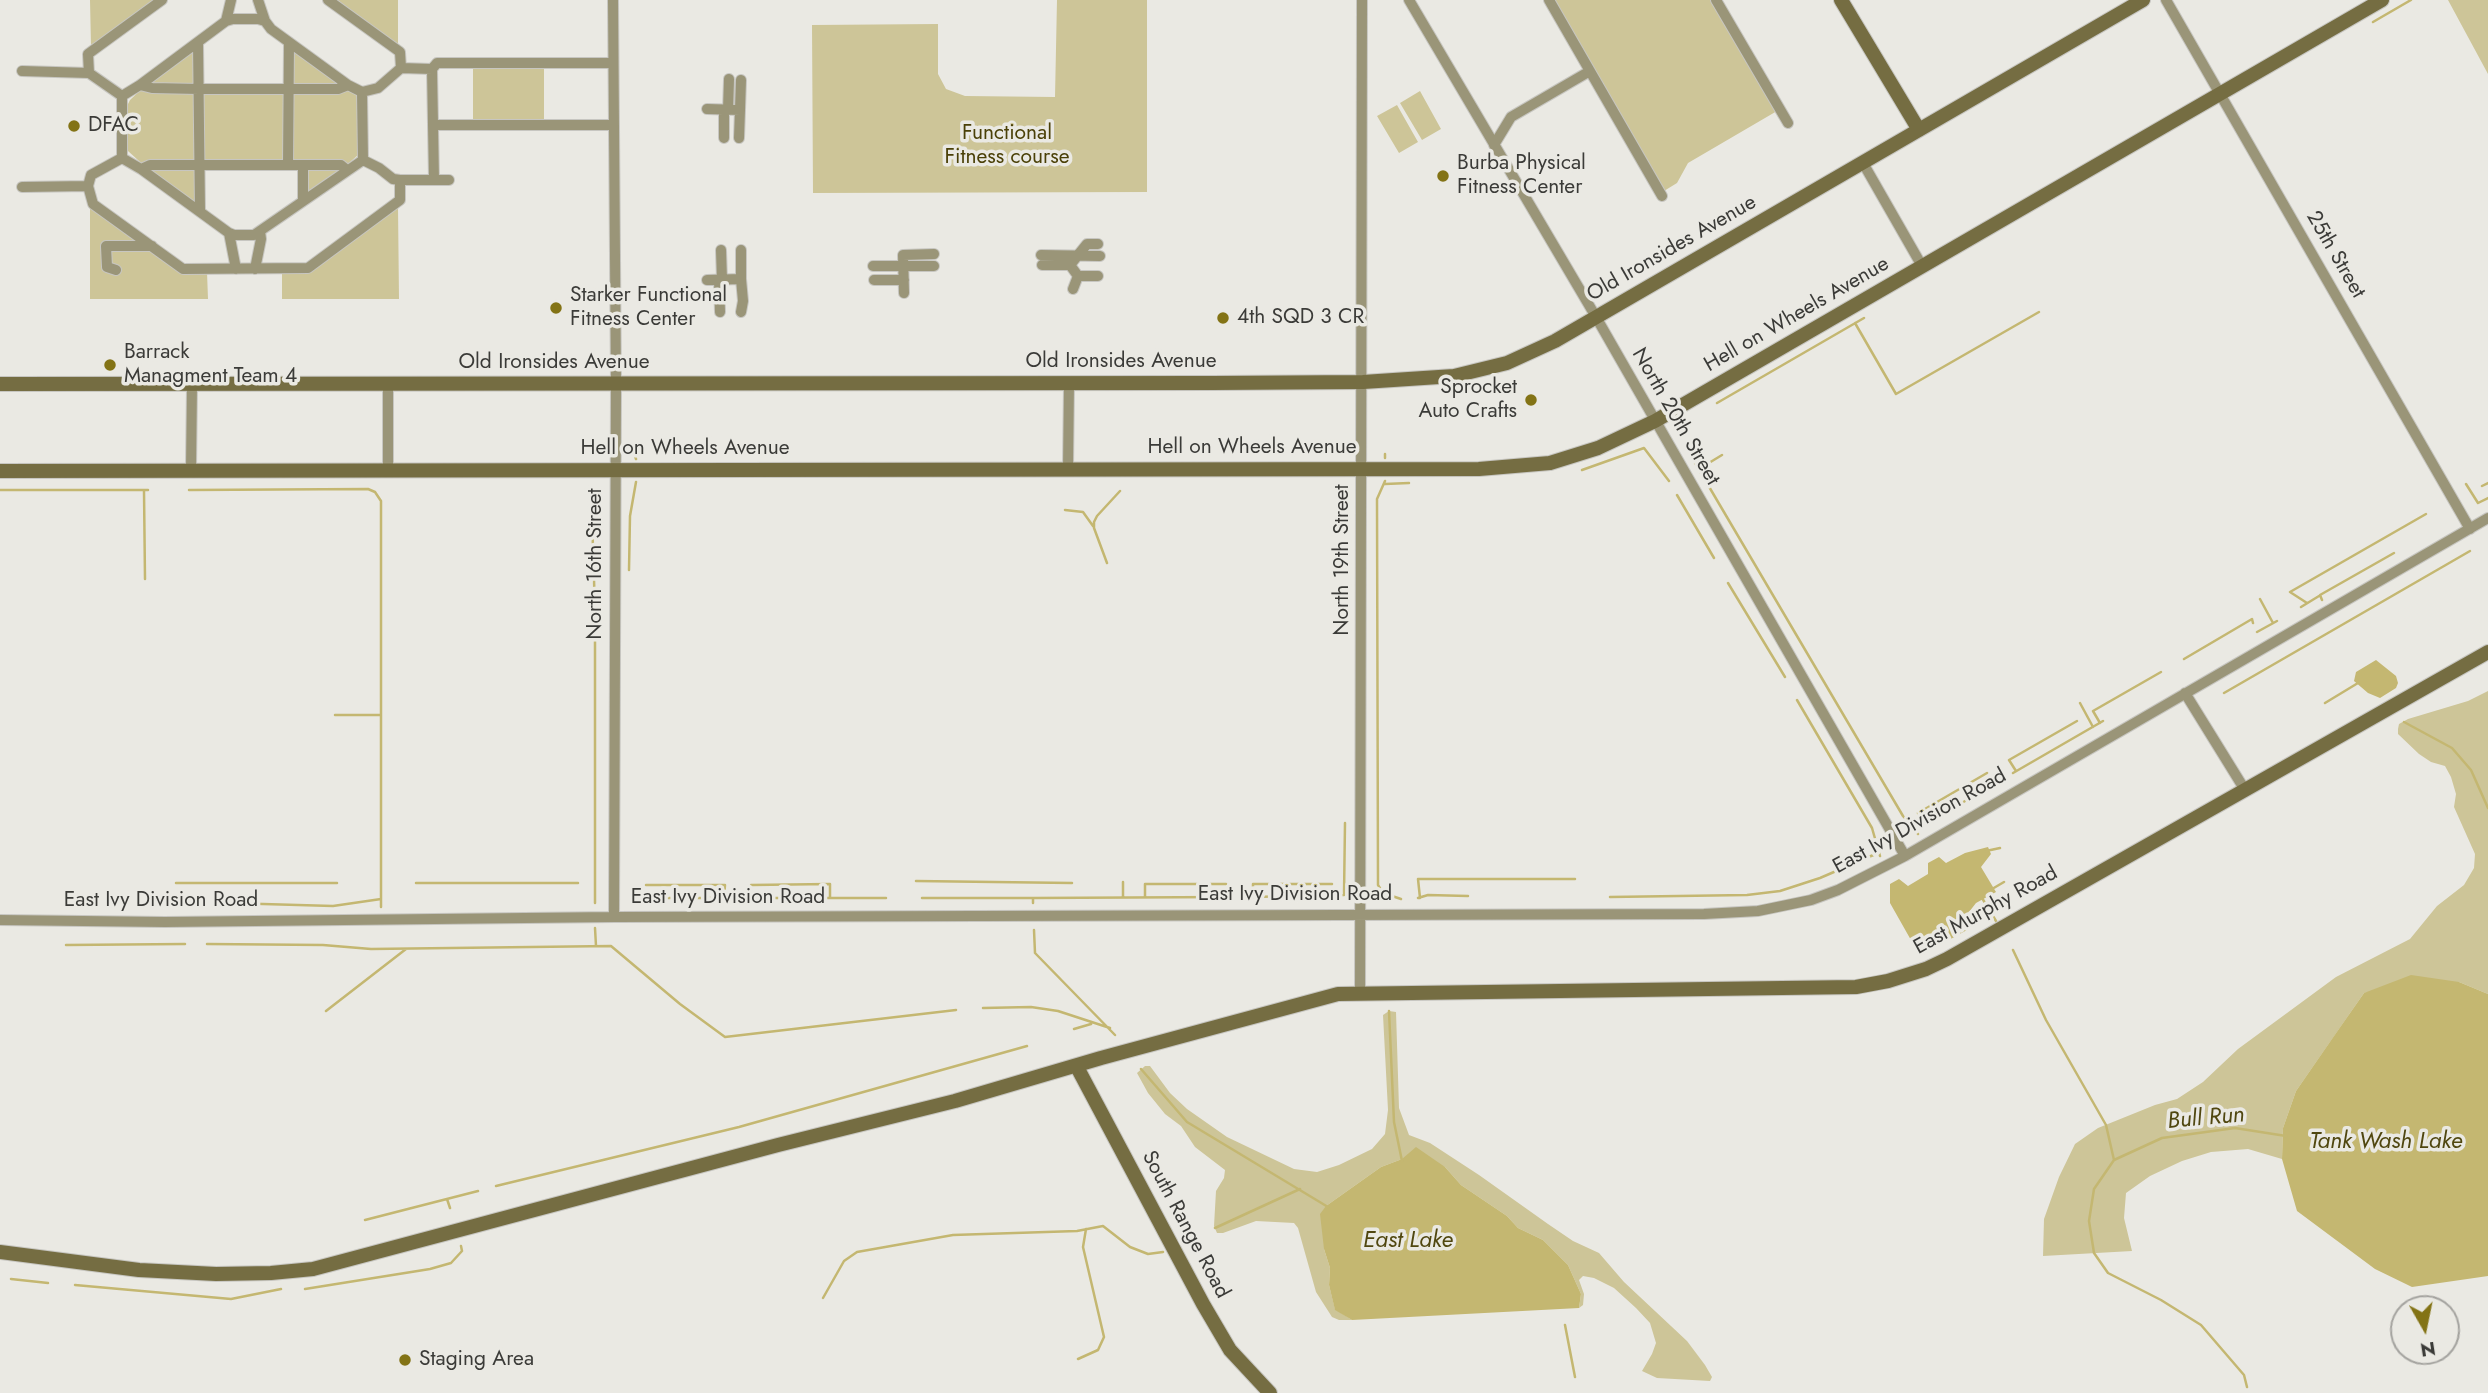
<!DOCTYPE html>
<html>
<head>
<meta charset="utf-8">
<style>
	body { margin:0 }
	#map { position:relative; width:2488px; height:1393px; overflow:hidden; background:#eae9e3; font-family:Jost,sans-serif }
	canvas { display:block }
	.north { position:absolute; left:2390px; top:1295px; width:70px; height:70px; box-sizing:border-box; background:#eae9e3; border:2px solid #a4a39f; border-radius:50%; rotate:171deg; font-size:19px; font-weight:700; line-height:28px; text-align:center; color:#3b3b38 }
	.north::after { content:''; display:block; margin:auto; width:24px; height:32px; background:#837315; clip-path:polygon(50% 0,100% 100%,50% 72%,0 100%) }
</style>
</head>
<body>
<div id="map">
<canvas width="2488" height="1393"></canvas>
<div class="north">N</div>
</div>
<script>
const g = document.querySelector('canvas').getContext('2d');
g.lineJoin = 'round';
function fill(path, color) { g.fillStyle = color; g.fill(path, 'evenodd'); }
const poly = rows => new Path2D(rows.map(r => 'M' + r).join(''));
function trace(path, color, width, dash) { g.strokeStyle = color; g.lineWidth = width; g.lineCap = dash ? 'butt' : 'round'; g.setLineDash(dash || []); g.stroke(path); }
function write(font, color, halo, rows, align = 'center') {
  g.font = font + ' Jost,sans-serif'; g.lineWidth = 7; g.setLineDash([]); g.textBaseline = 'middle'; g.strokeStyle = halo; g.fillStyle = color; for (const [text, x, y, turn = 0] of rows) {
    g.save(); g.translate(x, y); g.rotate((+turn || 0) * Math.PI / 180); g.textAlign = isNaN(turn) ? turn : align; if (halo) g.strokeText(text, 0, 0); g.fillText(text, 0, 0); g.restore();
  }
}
fill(poly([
	[90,0,157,0,91,46],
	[333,0,398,0,398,45],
	[1057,0,1147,0,1147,192,813,193,812,25,938,24,938,74,946,89,965,96,1055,97],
	[1553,0,1713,0,1777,111,1688,163,1677,183,1664,191],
	[2448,0,2488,0,2488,74],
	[292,49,357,96,358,155,341,170,308,193,306,162,197,161,196,203,150,171,128,151,127,106,130,100,149,82,194,50,196,91,292,91],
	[473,66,544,67,544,121,473,121],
	[1420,91,1441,129,1422,140,1400,103],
	[1397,105,1418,142,1399,153,1377,116],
	[398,207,399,299,282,299,282,272,308,272],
	[90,208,184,272,207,272,208,299,90,299],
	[2488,691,2488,994,2459,982,2364,993,2296,1091,2283,1128,2282,1159,2248,1149,2211,1152,2182,1161,2150,1176,2126,1193,2124,1218,2132,1251,2043,1256,2044,1219,2059,1177,2075,1144,2098,1128,2155,1105,2177,1099,2203,1082,2238,1049,2336,977,2410,939,2437,906,2464,885,2474,868,2475,854,2454,807,2456,794,2451,777,2445,766,2431,762,2419,754,2398,734,2398,729,2399,724,2408,719,2468,701],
	[1389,1011,1396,1012,1399,1108,1409,1135,1430,1143,1479,1175,1548,1224,1573,1241,1599,1253,1624,1282,1687,1341,1705,1365,1712,1377,1710,1381,1657,1378,1642,1371,1652,1354,1656,1343,1650,1323,1636,1308,1614,1288,1594,1278,1583,1276,1579,1280,1584,1294,1583,1305,1579,1308,1581,1294,1568,1265,1543,1240,1518,1228,1507,1216,1461,1185,1445,1167,1402,1159,1381,1167,1326,1206,1324,1249,1330,1268,1329,1285,1335,1309,1352,1320,1339,1320,1332,1317,1316,1292,1298,1228,1294,1223,1256,1221,1223,1233,1217,1233,1214,1226,1216,1191,1224,1178,1225,1170,1195,1147,1181,1126,1165,1114,1148,1093,1137,1073,1145,1066,1150,1066,1170,1093,1187,1109,1227,1137,1294,1169,1317,1172,1339,1165,1372,1149,1385,1134,1388,1110,1383,1015]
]), '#cdc598');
fill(poly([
	[2376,660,2396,676,2398,683,2396,688,2380,698,2368,693,2354,681,2356,672],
	[1988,847,1991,854,1981,867,1996,892,1976,903,1969,912,1976,925,1920,956,1890,903,1890,884,1899,879,1908,886,1928,874,1928,863,1939,857,1946,863,1965,853],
	[2411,975,2459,982,2488,994,2488,1276,2412,1287,2375,1269,2297,1211,2282,1159,2283,1128,2296,1091,2334,1036,2364,993],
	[1416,1147,1445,1167,1461,1185,1507,1216,1518,1228,1543,1240,1568,1265,1581,1294,1579,1308,1352,1320,1335,1310,1329,1285,1330,1268,1324,1249,1320,1214,1326,1206,1381,1167,1402,1159]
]), '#c4b771');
trace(poly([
	[2373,22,2411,0],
	[1855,323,1896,394,2039,312],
	[1717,403,1864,318],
	[632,447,636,459],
	[1688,451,1903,816,1918,834],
	[1385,454,1385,458],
	[1699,469,1722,455],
	[1582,470,1644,448,1669,481],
	[1385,484,1409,483],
	[2466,484,2478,503,2488,498],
	[2482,486,2488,483],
	[0,490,148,490],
	[189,490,368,489,375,492,381,501,381,907],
	[144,491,145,579],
	[1677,495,1714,558],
	[1345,496,1345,523],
	[594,508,592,517,595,611,595,903],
	[1065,510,1083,512,1093,526],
	[1107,563,1094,528,1094,522,1097,516,1120,491],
	[585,567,594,570],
	[629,570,630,516,636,482],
	[1728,583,1785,677],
	[2260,599,2273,623],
	[2322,600,2320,595,2394,553],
	[2307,603,2290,592,2426,514],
	[2301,607,2319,596],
	[2257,632,2277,621],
	[2184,659,2252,619,2253,623],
	[2224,693,2470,551],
	[1797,700,1872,828,1880,856],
	[2080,703,2093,727],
	[2325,703,2358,683],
	[335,715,381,715],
	[2404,722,2452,748,2471,770,2488,808],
	[2100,723,2093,711,2161,672],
	[2016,771,2009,760,2077,721],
	[2013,773,2103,721],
	[1924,823,1918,813,1987,773],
	[1916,829,1995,784],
	[1986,851,2000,848],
	[916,881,1072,883],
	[176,883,337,883],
	[416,883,578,883],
	[646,885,725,885,724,898],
	[751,885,830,884,830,898],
	[1992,889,2004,882],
	[1383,893,1378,885,1377,499,1385,481],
	[1253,896,1253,884,1332,884],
	[219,897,228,903,333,906,381,899],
	[1123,897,1123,882],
	[1145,897,1145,884,1226,884],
	[1251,897,1344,895,1345,823],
	[1383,897,1383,893,1401,899],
	[1610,897,1747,895,1780,891,1820,878,1878,853],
	[638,898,728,898],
	[749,898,886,898],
	[922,898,1033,898],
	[1418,898,1428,895,1468,896],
	[1420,898,1418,879,1575,879],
	[1982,898,1996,921],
	[1033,903,1033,898,1228,897],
	[595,928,596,946],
	[1034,930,1035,953,1115,1035],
	[207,944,323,945,371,949,611,946,680,1004,725,1037,956,1010],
	[66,945,185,944],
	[2013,950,2046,1020,2106,1125,2114,1160],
	[983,1008,1031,1007,1058,1011,1110,1028],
	[326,1011,406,949],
	[1389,1011,1394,1122,1402,1161],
	[1074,1029,1091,1024],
	[1141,1069,1187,1122,1328,1207],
	[496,1186,739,1127,1027,1046],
	[447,1199,450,1208],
	[365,1220,478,1191],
	[1215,1228,1300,1189],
	[11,1279,48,1283],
	[75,1285,231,1299,281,1289],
	[305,1289,430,1269,451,1263,462,1251,461,1246],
	[823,1298,844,1261,857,1252,953,1235,1077,1231,1103,1226,1130,1247,1148,1254,1163,1252],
	[1565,1325,1575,1377],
	[1078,1359,1098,1350,1104,1337,1083,1247,1086,1229],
	[2247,1387,2244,1375,2201,1325,2161,1300,2108,1273,2094,1253,2089,1221,2094,1189,2114,1160,2162,1138,2235,1128,2286,1136]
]), '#c4b771', 2.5);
const street = poly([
	[258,0,265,21],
	[328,0,400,52,401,68,378,88,362,92],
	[613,0,616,384,614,917],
	[1409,0,1596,317,1905,856],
	[1549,0,1662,196],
	[1716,0,1788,123],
	[2166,0,2470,529],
	[233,19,258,19,265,21,271,29,348,85,362,92,363,160,254,235,234,235,229,233,141,169,122,158,122,96,140,85,226,21,233,19],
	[226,21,231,0],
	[198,43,200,211],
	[401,68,432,69,433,125,613,125],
	[432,69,437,63,613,63],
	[22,71,89,73],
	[140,85,152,88,199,89,338,89,348,85],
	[122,96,89,73,88,54,162,0],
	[707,109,740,110,739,138],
	[728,110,729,79],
	[740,110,741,80],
	[724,138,724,110],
	[1494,145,1511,117,1590,71],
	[122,158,91,175,88,186,93,204,183,269,308,268,400,200,400,180,393,179,379,168,363,160],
	[1863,163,1922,266],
	[288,165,289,42],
	[141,169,150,165,341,165,347,170],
	[400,180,434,180,433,125],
	[434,180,449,180],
	[22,187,88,186],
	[303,201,303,165],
	[229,233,236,269],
	[721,250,722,280],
	[1041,255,1100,256],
	[1042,265,1070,265],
	[873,266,934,266],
	[255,269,261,239,260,231],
	[116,270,107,267,106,246,152,246],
	[1078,276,1098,276],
	[707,280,741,279,741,250],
	[719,280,720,312],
	[874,280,904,280],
	[1073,289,1078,276,1070,265,1087,244,1098,244],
	[904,293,903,255,934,254],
	[741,312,743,301,741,279],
	[1068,469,1069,383],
	[191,470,192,384],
	[388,470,388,384],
	[2185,693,2245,790],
	[0,920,165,922,614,917,1704,914,1758,911,1811,900,1838,890,1905,856,2488,518],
	[1360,994,1362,0]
]);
const secondary = poly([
	[1841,0,1919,130],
	[0,384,1213,383,1363,382,1454,376,1507,363,1555,341,2143,0],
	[0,471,1479,469,1550,463,1598,448,1655,421,2382,0],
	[1077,1067,1203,1304,1230,1350,1270,1393],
	[0,1252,139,1270,216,1274,271,1273,313,1269,778,1145,955,1101,1101,1058,1338,994,1856,987,1888,981,1926,969,1947,959,2488,652]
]);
trace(street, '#c7c6c1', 12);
trace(secondary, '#c7c6c1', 16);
trace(street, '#9a9578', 10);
trace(secondary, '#756d42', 14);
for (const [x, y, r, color] of [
	[74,126,7,"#837315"],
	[1443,176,7,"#837315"],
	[556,308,7,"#837315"],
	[1223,318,7,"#837315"],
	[110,365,7,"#837315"],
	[1531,400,7,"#837315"],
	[405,1360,7,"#837315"]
]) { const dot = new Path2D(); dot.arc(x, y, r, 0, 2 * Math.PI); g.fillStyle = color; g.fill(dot); trace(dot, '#eae9e3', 2.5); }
write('21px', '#3b3b38', '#eae9e3', [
	["DFAC",88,126],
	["Burba Physical",1457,164],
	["Fitness Center",1457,188],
	["Starker Functional",570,296],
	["Fitness Center",570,320],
	["4th SQD 3 CR",1237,318],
	["Barrack",124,353],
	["Managment Team 4",124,377],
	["Sprocket",1517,388,"right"],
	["Auto Crafts",1517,412,"right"],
	["Staging Area",419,1360]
], 'left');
write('21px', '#4a4007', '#eae9e3', [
	["Functional",1007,134],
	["Fitness course",1007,158]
]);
write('21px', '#3b3b38', '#eae9e3', [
	["Old Ironsides Avenue",1672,249,-30],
	["25th Street",2335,255,60],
	["Hell on Wheels Avenue",1797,315,-30],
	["Old Ironsides Avenue",1121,362],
	["Old Ironsides Avenue",554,363],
	["North 20th Street",1675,417,60],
	["Hell on Wheels Avenue",1252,448],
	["Hell on Wheels Avenue",685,449],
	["North 19th Street",1343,560,-90],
	["North 16th Street",596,564,-90],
	["East Ivy Division Road",1920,822,-29],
	["East Ivy Division Road",1295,895],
	["East Ivy Division Road",728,898],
	["East Ivy Division Road",161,901],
	["East Murphy Road",1986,911,-29],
	["South Range Road",1185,1225,62]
]);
write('italic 23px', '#504710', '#eae9e3', [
	["Bull Run",2206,1119,-5],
	["Tank Wash Lake",2386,1142],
	["East Lake",1408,1241]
]);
</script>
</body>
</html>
